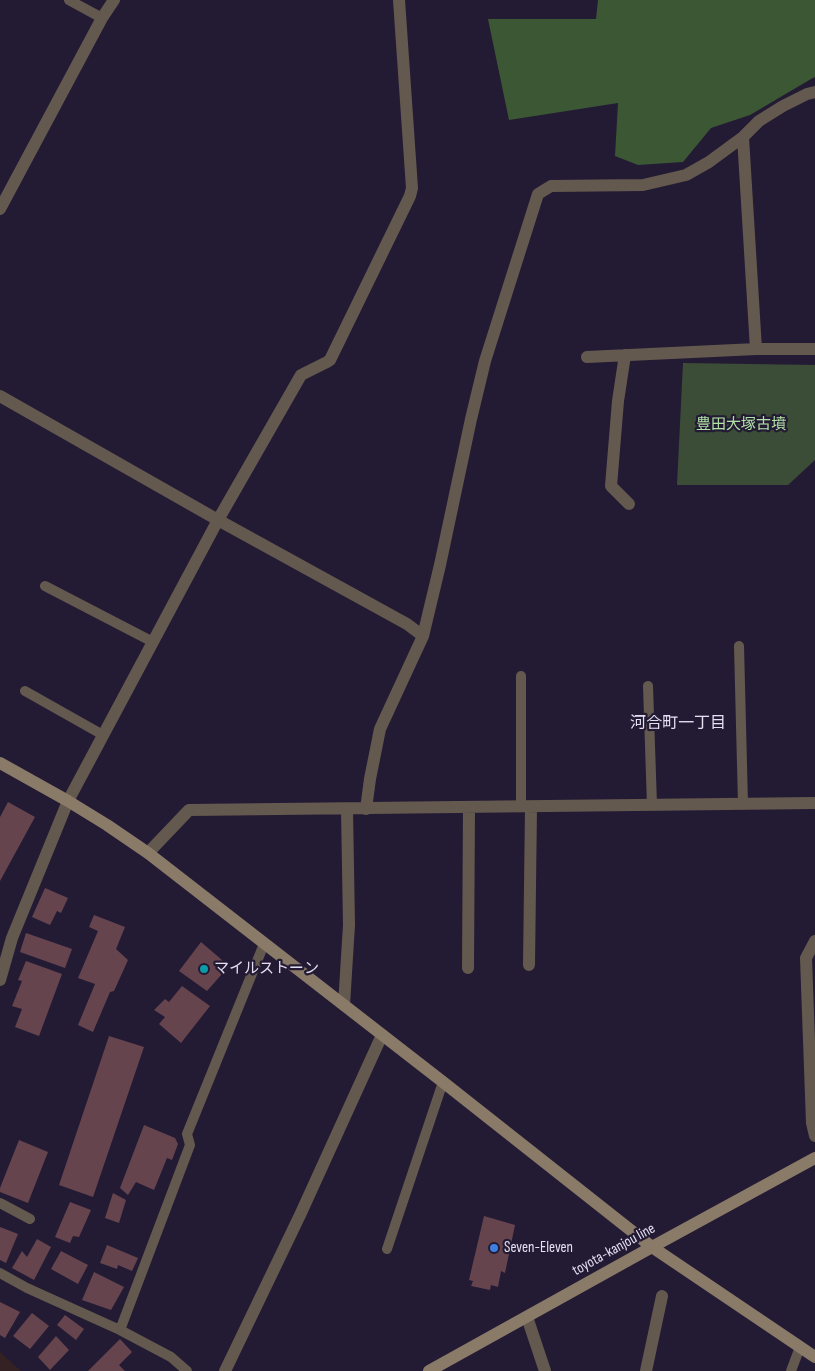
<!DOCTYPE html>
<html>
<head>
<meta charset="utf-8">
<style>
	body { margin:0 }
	canvas { display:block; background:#231a34 }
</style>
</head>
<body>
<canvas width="815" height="1371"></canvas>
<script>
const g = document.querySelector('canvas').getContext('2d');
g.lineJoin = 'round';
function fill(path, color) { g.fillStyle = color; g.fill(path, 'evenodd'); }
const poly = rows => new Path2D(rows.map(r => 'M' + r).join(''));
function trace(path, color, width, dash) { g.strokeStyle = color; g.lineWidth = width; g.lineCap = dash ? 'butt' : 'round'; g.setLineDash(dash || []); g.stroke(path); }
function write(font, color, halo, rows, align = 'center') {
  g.font = font + ' "Sofia Sans Condensed","Noto Sans JP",sans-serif'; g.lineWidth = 4.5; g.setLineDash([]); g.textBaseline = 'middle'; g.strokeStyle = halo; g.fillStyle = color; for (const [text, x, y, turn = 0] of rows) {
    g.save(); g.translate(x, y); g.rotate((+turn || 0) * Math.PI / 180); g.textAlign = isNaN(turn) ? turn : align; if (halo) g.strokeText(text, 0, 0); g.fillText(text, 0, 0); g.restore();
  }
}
fill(poly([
	[0,1352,21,1371,0,1371]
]), '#342123');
fill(poly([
	[683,363,815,365,815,460,788,485,677,485]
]), '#3c4d37');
fill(poly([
	[598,0,815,0,815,77,811,79,750,115,711,128,683,162,638,165,615,156,618,103,509,120,488,19,596,19]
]), '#3b5733');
fill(poly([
	[8,802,35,817,0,881,0,817],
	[45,888,68,898,61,913,57,911,50,925,32,917],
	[94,915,125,927,116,949,128,960,114,991,110,992,93,1032,78,1025,95,984,78,978,98,931,89,927],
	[26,933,72,949,65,968,20,952],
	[201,942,229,966,207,991,179,971],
	[26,961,62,974,39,1036,15,1027,22,1009,12,1006,22,981,18,980],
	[182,986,210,1006,181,1043,159,1024,165,1017,154,1010,165,999,169,1002],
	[109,1036,144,1047,93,1197,59,1185],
	[144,1125,175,1138,178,1144,172,1160,167,1158,154,1190,136,1182,128,1195,120,1188],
	[19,1140,48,1152,28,1203,0,1192,0,1188],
	[113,1193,126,1200,119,1223,105,1218],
	[70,1202,91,1210,79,1237,73,1236,70,1243,55,1237],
	[484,1216,515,1225,505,1273,501,1271,498,1287,491,1285,490,1290,471,1286,473,1281,469,1280],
	[0,1227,18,1234,6,1263,0,1260],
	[37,1239,51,1247,34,1280,12,1268,22,1251,27,1257],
	[107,1245,138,1258,132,1271,118,1265,117,1269,100,1263],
	[61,1251,88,1265,78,1284,51,1269],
	[94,1272,124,1287,111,1310,82,1300],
	[0,1302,20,1312,5,1338,0,1335],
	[32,1313,49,1326,30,1349,13,1336],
	[65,1315,84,1329,76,1340,57,1325],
	[56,1336,69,1350,50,1370,38,1357],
	[120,1339,132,1352,119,1365,125,1371,88,1371]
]), '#65444e');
trace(poly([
	[69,0,102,18],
	[45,586,153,642],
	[739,646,743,804],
	[521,676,521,807],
	[648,686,652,805],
	[25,691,103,735],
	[0,1203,30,1219],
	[387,1249,443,1082],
	[0,1273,27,1288,120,1330,171,1357,187,1371],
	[120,1330,190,1145,187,1134,264,944],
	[791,1371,800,1347]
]), '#64594e', 10);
trace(poly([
	[0,209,102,18,114,0],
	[756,349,814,349],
	[625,355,618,401,611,486,629,504],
	[587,357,756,349,743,137],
	[0,396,218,520,407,624,423,636],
	[366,809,370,779,380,729,423,636,440,565,471,419,485,361,538,194,551,186,643,185,686,175,709,162,743,137,759,121,783,106,807,94,815,92],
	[148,853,189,810,815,803],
	[815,941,806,958,812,1123,815,1136],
	[529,965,531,807],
	[468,968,469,807],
	[0,980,12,938,68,801,218,520,301,375,327,362,330,360,410,196,412,188,399,0],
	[344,1005,349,925,347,809],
	[527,1317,545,1371],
	[225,1371,301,1213,382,1035],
	[646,1371,662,1296]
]), '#64594e', 12);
trace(poly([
	[0,763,68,801,107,825,148,853,443,1082,652,1247,815,1357],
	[429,1371,652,1247,815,1158]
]), '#8a7a68', 12);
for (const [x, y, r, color] of [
	[204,969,5,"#0f9aa8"],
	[494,1248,5,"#3f7fe0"]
]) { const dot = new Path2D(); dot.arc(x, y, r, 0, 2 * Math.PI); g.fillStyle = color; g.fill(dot); trace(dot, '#231a34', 2); }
write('15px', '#b1e1a4', '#231a34', [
	["豊田大塚古墳",741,425]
]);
write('15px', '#e4dff1', '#231a34', [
	["マイルストーン",214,969],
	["Seven-Eleven",504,1248]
], 'left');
write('15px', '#e4dff1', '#231a34', [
	["toyota-kanjou line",614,1250,-29]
]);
write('16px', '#e4dff1', '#231a34', [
	["河合町一丁目",678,724]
]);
</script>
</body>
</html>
